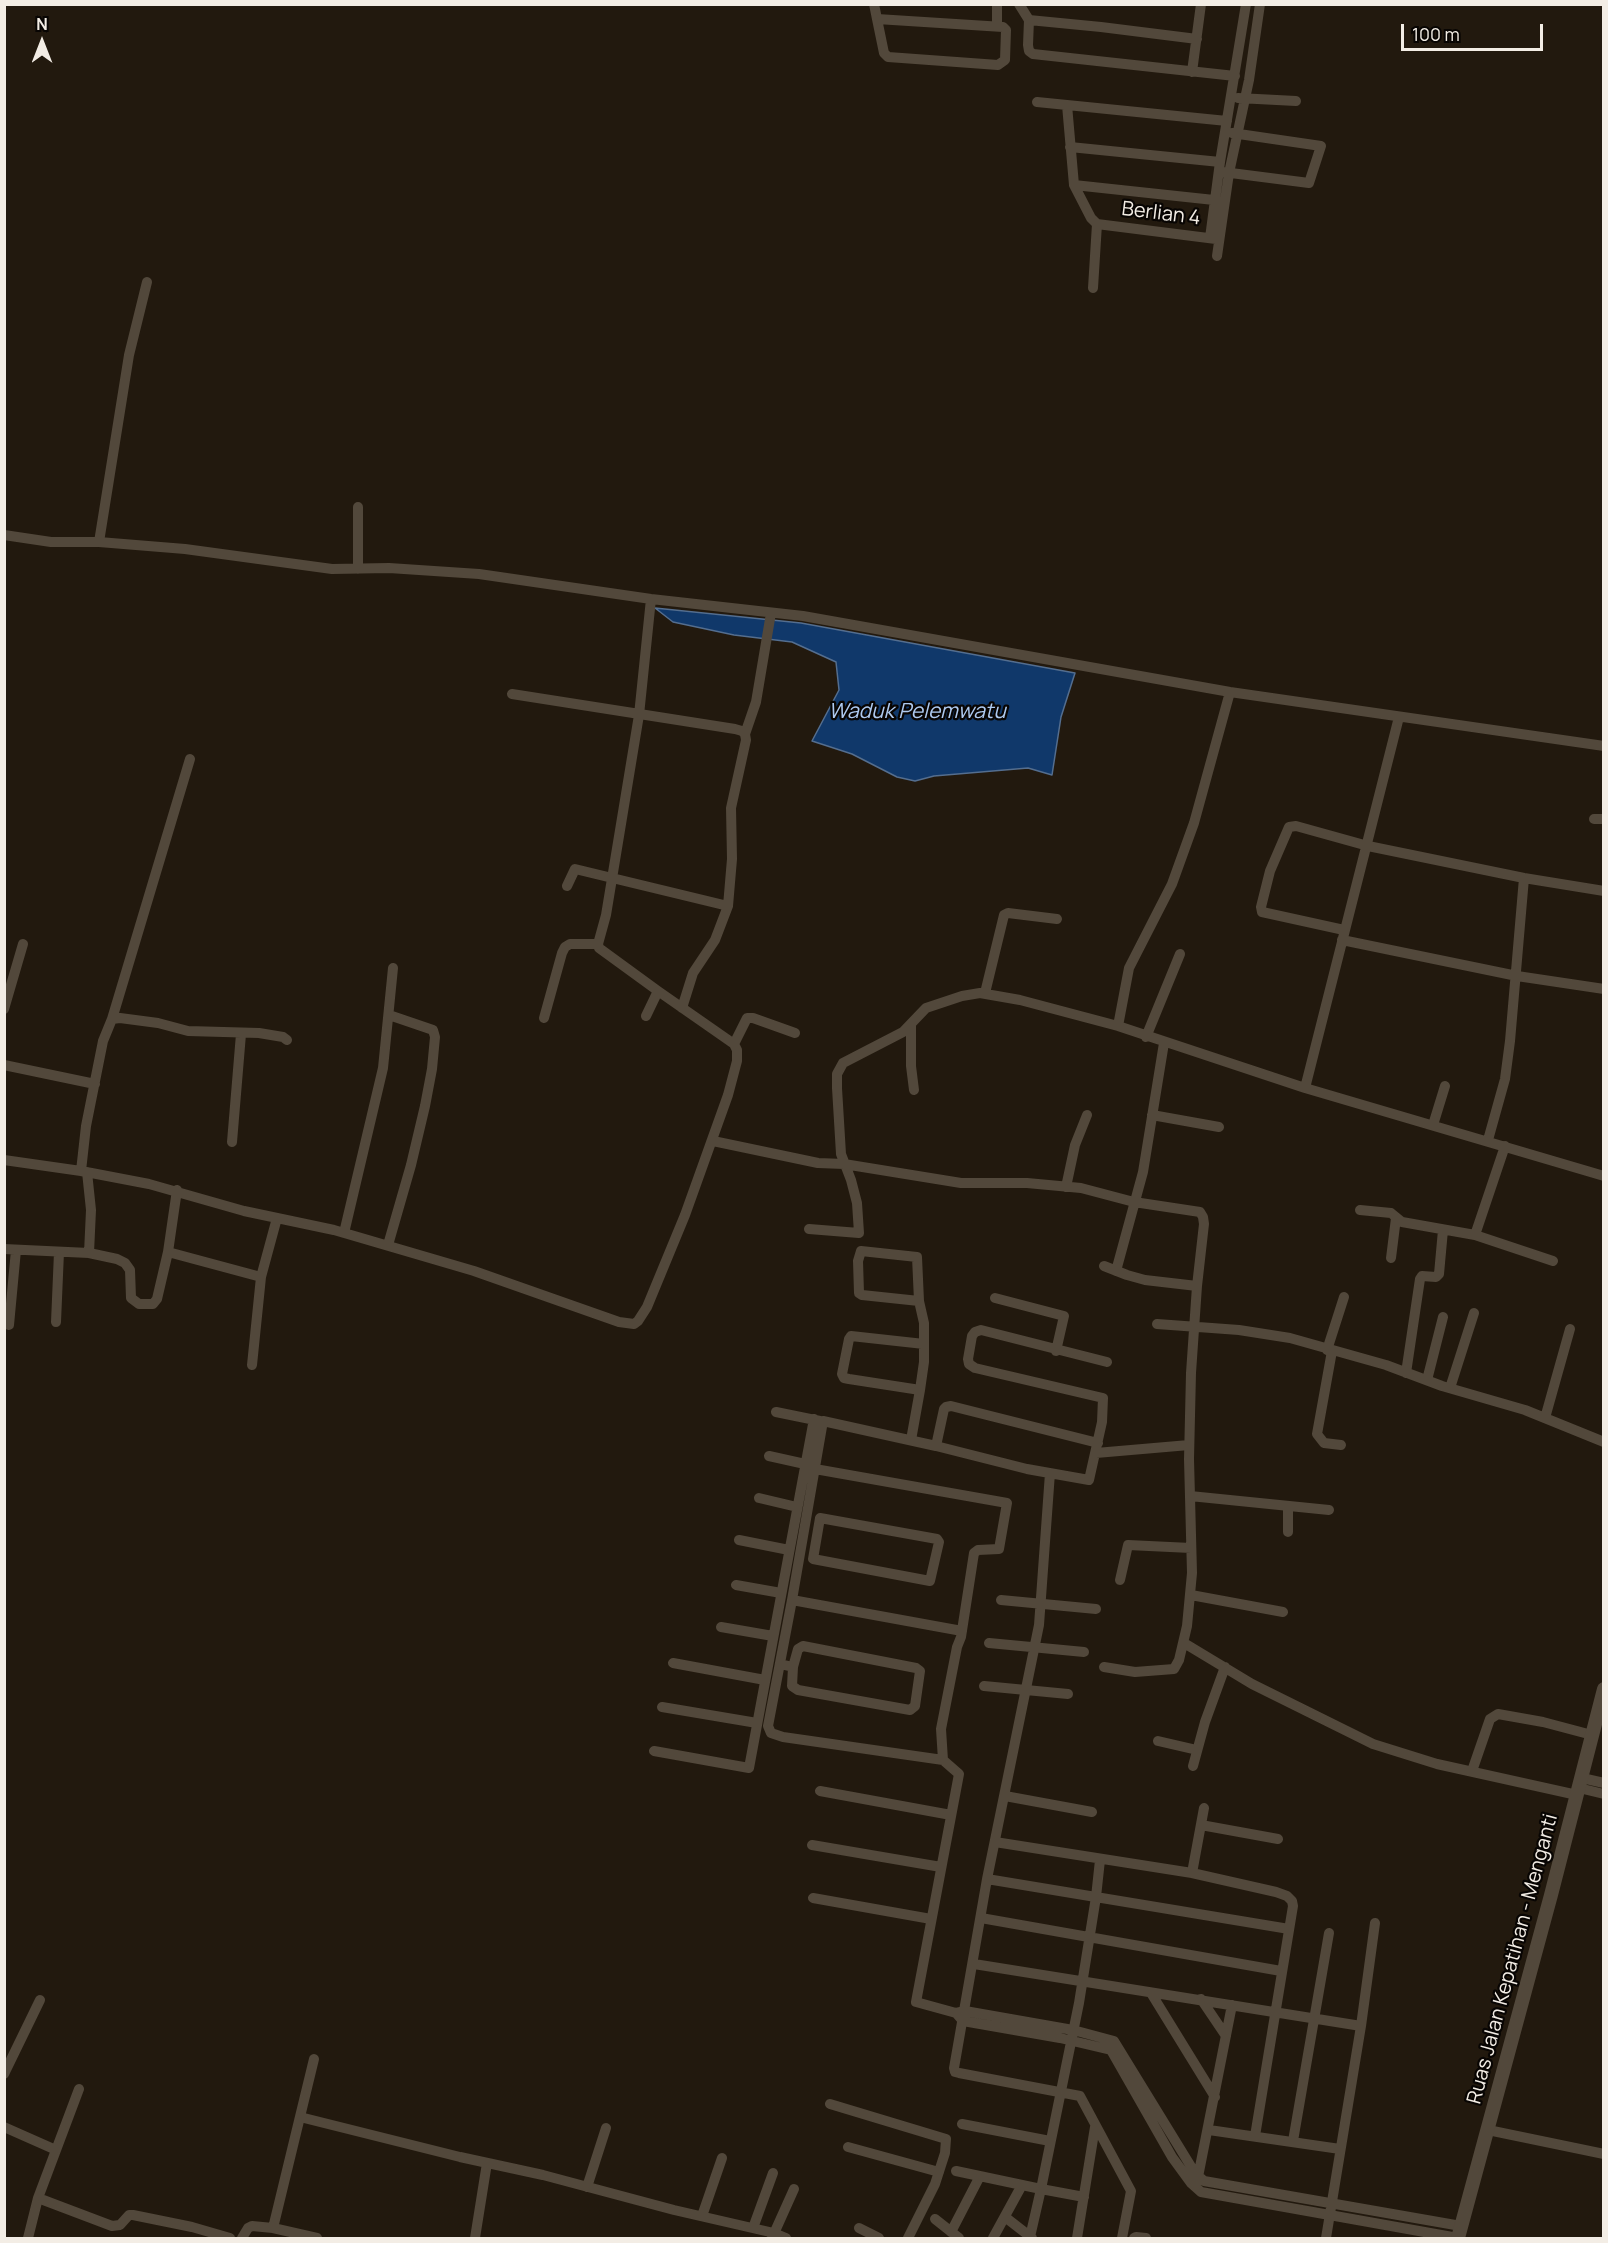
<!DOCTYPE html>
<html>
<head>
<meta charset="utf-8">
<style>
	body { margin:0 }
	#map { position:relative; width:1608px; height:2243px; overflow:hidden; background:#22190e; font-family:Manrope,sans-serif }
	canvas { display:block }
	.frame { position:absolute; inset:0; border:6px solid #f3ede5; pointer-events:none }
	.north { position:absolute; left:12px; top:12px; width:60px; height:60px; -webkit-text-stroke:4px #080503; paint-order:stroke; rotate:0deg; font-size:16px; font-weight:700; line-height:24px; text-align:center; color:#f3ede5 }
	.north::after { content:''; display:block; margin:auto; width:21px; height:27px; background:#f3ede5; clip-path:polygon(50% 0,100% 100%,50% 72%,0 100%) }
	.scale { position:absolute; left:1401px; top:24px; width:142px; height:27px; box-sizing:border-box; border:3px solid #f3ede5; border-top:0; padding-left:8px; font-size:18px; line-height:21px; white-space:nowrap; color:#f3ede5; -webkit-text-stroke:4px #080503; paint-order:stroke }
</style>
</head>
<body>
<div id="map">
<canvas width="1608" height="2243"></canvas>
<div class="frame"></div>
<div class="north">N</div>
<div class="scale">100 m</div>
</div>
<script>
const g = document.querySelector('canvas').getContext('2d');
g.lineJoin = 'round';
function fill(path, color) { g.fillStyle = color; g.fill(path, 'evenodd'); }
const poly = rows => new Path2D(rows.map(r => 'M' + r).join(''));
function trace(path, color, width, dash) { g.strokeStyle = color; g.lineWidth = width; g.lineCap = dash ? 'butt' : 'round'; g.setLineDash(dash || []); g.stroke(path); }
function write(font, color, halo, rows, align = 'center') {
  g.font = font + ' Manrope,sans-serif'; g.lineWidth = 4.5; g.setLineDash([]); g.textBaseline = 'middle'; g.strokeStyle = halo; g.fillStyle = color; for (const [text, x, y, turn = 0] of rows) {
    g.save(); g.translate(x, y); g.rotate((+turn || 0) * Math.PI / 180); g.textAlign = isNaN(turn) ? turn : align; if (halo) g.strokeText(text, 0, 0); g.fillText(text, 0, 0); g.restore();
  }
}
const water = poly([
	[655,608,801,623,1075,673,1061,717,1052,775,1028,768,934,776,915,781,897,777,852,754,812,741,839,690,836,662,792,642,734,635,673,622,655,608]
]);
fill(water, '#10386a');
trace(water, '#546e8f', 1.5);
trace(poly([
	[874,4,877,19,884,53,888,57,998,65,1005,60,1006,30,1003,27,877,19],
	[1019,4,1029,20,1028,45,1029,51,1033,54,1235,76],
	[1029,20,1101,27,1197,39],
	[997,26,997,4],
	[1192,72,1201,4],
	[1238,98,1296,101],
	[1037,102,1227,121],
	[1067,105,1074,185,1091,218,1097,224,1093,288],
	[1070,147,1220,162],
	[1223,172,1309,183,1321,146,1232,133],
	[1074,185,1214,200],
	[1097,224,1216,239],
	[1210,238,1220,162,1246,4],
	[1217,256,1229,173,1249,80,1260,4],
	[358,507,358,569],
	[4,535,51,542,99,542,185,549,332,569,389,568,479,574,651,599,803,616,1230,692,1604,746],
	[99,542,129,355,147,282],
	[512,694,735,729,742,731,745,734,746,740,731,808,732,859,728,906,715,940,693,973,682,1008],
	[745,734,756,702,771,613],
	[1594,819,1604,819],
	[567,886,575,869,728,906],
	[1344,930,1262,912,1261,907,1270,871,1289,827,1296,826,1368,846,1524,878,1604,891],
	[1342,940,1517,976,1604,989],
	[985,993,1004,915,1008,913,1057,919],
	[4,1009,23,944],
	[646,1016,658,991],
	[544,1018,562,953,565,947,570,944,598,944],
	[112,1019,190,759],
	[911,1025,911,1066,914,1090],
	[1118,1026,1129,968,1172,884,1194,823,1230,692],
	[1146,1037,1180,954],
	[734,1044,747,1018,753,1018,795,1033],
	[4,1065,95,1084],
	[1305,1088,1399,717],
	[1152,1115,1219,1127],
	[1433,1125,1445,1086],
	[1488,1140,1505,1079,1510,1041,1524,878],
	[713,1141,818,1163,844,1164,961,1183,1027,1183,1081,1188,1134,1202,1200,1212,1203,1217,1204,1224,1197,1286,1191,1373,1189,1459,1192,1573,1187,1626,1179,1660,1174,1669,1135,1672,1104,1667],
	[232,1142,241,1034],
	[4,1160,81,1171,149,1184,244,1211,334,1230,474,1271,619,1322,634,1324,638,1321,647,1307,685,1215,728,1095,737,1061,737,1050,734,1044,658,991,599,948,598,944,606,915,639,715,651,599],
	[81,1171,86,1126,103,1041,112,1019,120,1018,158,1023,188,1031,259,1033,283,1037,287,1040],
	[87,1172,91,1210,89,1253],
	[1066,1187,1075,1145,1087,1115],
	[1360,1210,1391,1213,1402,1222,1475,1235,1553,1261],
	[809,1229,859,1233,857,1203,851,1180,841,1154,837,1088,837,1074,843,1063,903,1032,926,1008,962,996,980,993,1020,1000,1118,1026,1305,1088,1604,1176],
	[344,1233,383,1068,393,968],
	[1475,1235,1505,1146],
	[388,1245,411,1165,425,1106,432,1069,435,1037,433,1030,389,1015],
	[4,1249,89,1253,117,1259,125,1263,130,1270,131,1298,139,1304,153,1304,157,1299,168,1252,177,1190],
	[168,1252,261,1277],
	[1391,1258,1396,1218],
	[1104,1266,1127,1275,1145,1280,1197,1286],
	[1116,1271,1143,1172,1164,1043],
	[995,1298,1064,1316,1056,1351],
	[919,1301,862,1295,859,1293,858,1261,861,1251,917,1257,919,1301,924,1323,924,1362,920,1390],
	[56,1322,59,1252],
	[1157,1324,1239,1330,1290,1338,1386,1365,1442,1386,1525,1410,1604,1442],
	[9,1325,16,1250],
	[1327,1350,1344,1297],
	[1332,1351,1317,1434,1324,1443,1341,1445],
	[252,1365,261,1277,277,1218],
	[1406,1373,1420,1279,1422,1276,1436,1277,1439,1274,1443,1230],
	[1427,1380,1443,1317],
	[1450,1388,1474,1313],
	[776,1412,820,1421],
	[1545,1418,1570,1329],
	[911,1440,920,1390,849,1379,844,1378,842,1374,849,1339,851,1336,924,1344],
	[936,1446,944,1409,946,1407,951,1406,1098,1443],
	[1096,1453,1189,1445],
	[769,1456,805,1464],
	[815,1469,1007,1503,999,1549,978,1550,974,1553,961,1637,957,1647,941,1729,943,1760,959,1774,916,2002,956,2013],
	[1050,1473,1039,1625,987,1879,954,2068,955,2072,959,2073,1080,2096,1131,2191,1122,2238],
	[1190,1496,1329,1510],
	[759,1498,797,1507],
	[1288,1506,1288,1532],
	[820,1518,937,1539,939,1542,930,1581,813,1559,820,1518],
	[739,1540,789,1550],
	[1120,1580,1128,1545,1191,1548],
	[736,1585,781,1593],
	[1191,1595,1283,1612],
	[792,1600,768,1726,771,1733,783,1737,943,1760],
	[1001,1600,1096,1609],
	[721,1627,773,1636],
	[962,1631,792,1600,823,1421,936,1446,1027,1469,1089,1480,1102,1422,1103,1398,975,1368,969,1364,968,1359,972,1336,975,1332,981,1330,1107,1362],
	[989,1643,1084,1652],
	[1184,1643,1252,1684,1373,1744,1437,1764,1577,1795],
	[673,1663,765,1680],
	[780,1664,793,1667,798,1649,803,1646,916,1668,920,1671,915,1706,910,1710,798,1690,792,1686,793,1667],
	[984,1686,1068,1694],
	[662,1707,757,1723],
	[1158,1741,1197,1750],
	[654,1751,749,1768,814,1419],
	[1193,1766,1205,1722,1225,1667],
	[1472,1771,1490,1719,1498,1714,1543,1722,1592,1735],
	[1582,1778,1604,1783],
	[1579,1788,1604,1794],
	[820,1791,951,1815],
	[1005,1796,1092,1812],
	[1201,1825,1278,1839],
	[995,1842,1192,1873,1276,1892,1287,1896,1292,1901,1293,1906,1255,2136],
	[812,1845,941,1867],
	[1192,1873,1204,1808],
	[987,1879,1289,1929],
	[813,1898,931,1919],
	[981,1918,1281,1971],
	[974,1964,1361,2026],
	[1151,1993,1215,2097],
	[1201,1999,1226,2036],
	[314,2059,273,2228,317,2238],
	[4,2074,40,2000],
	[830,2104,946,2139,945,2153,935,2184,908,2238],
	[300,2117,460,2157,543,2175,674,2210,774,2233,786,2238],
	[962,2124,1050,2141],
	[4,2127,56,2150],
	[1209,2130,1340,2149],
	[1488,2130,1604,2154],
	[1293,2141,1329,1933],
	[848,2147,939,2172],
	[956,2171,1041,2189,1079,2003,1096,1897,1100,1860],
	[1197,2182,1232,2005],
	[587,2187,606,2128],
	[38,2198,112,2226,120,2225,129,2215,133,2215,192,2227,230,2238],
	[702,2216,722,2158],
	[1005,2217,1032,2238],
	[935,2219,959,2238],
	[753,2228,773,2173],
	[859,2228,879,2238],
	[951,2232,980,2176],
	[1030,2237,1041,2189,1084,2197],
	[28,2238,38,2198,79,2089],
	[242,2238,248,2228,252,2226,273,2228],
	[475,2238,487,2163],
	[772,2238,794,2189],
	[993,2238,1022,2185],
	[1077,2238,1095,2127],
	[1134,2238,1136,2237,1146,2238],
	[1326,2238,1361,2026,1375,1923],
	[1458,2238,1201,2192,1191,2183,1172,2157,1111,2050,1060,2038,963,2021,956,2013,965,2011,1073,2030,1114,2041,1195,2173,1204,2181,1461,2226]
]), '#52483b', 10);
trace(poly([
	[1458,2238,1551,1895,1604,1689]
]), '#52483b', 14);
write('20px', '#f3ede5', '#080503', [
	["Berlian 4",1161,214,7],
	["Ruas Jalan Kepatihan - Menganti",1513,1959,-75]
]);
write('italic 21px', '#aecaf0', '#080503', [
	["Waduk Pelemwatu",917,712]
]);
</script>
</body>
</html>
